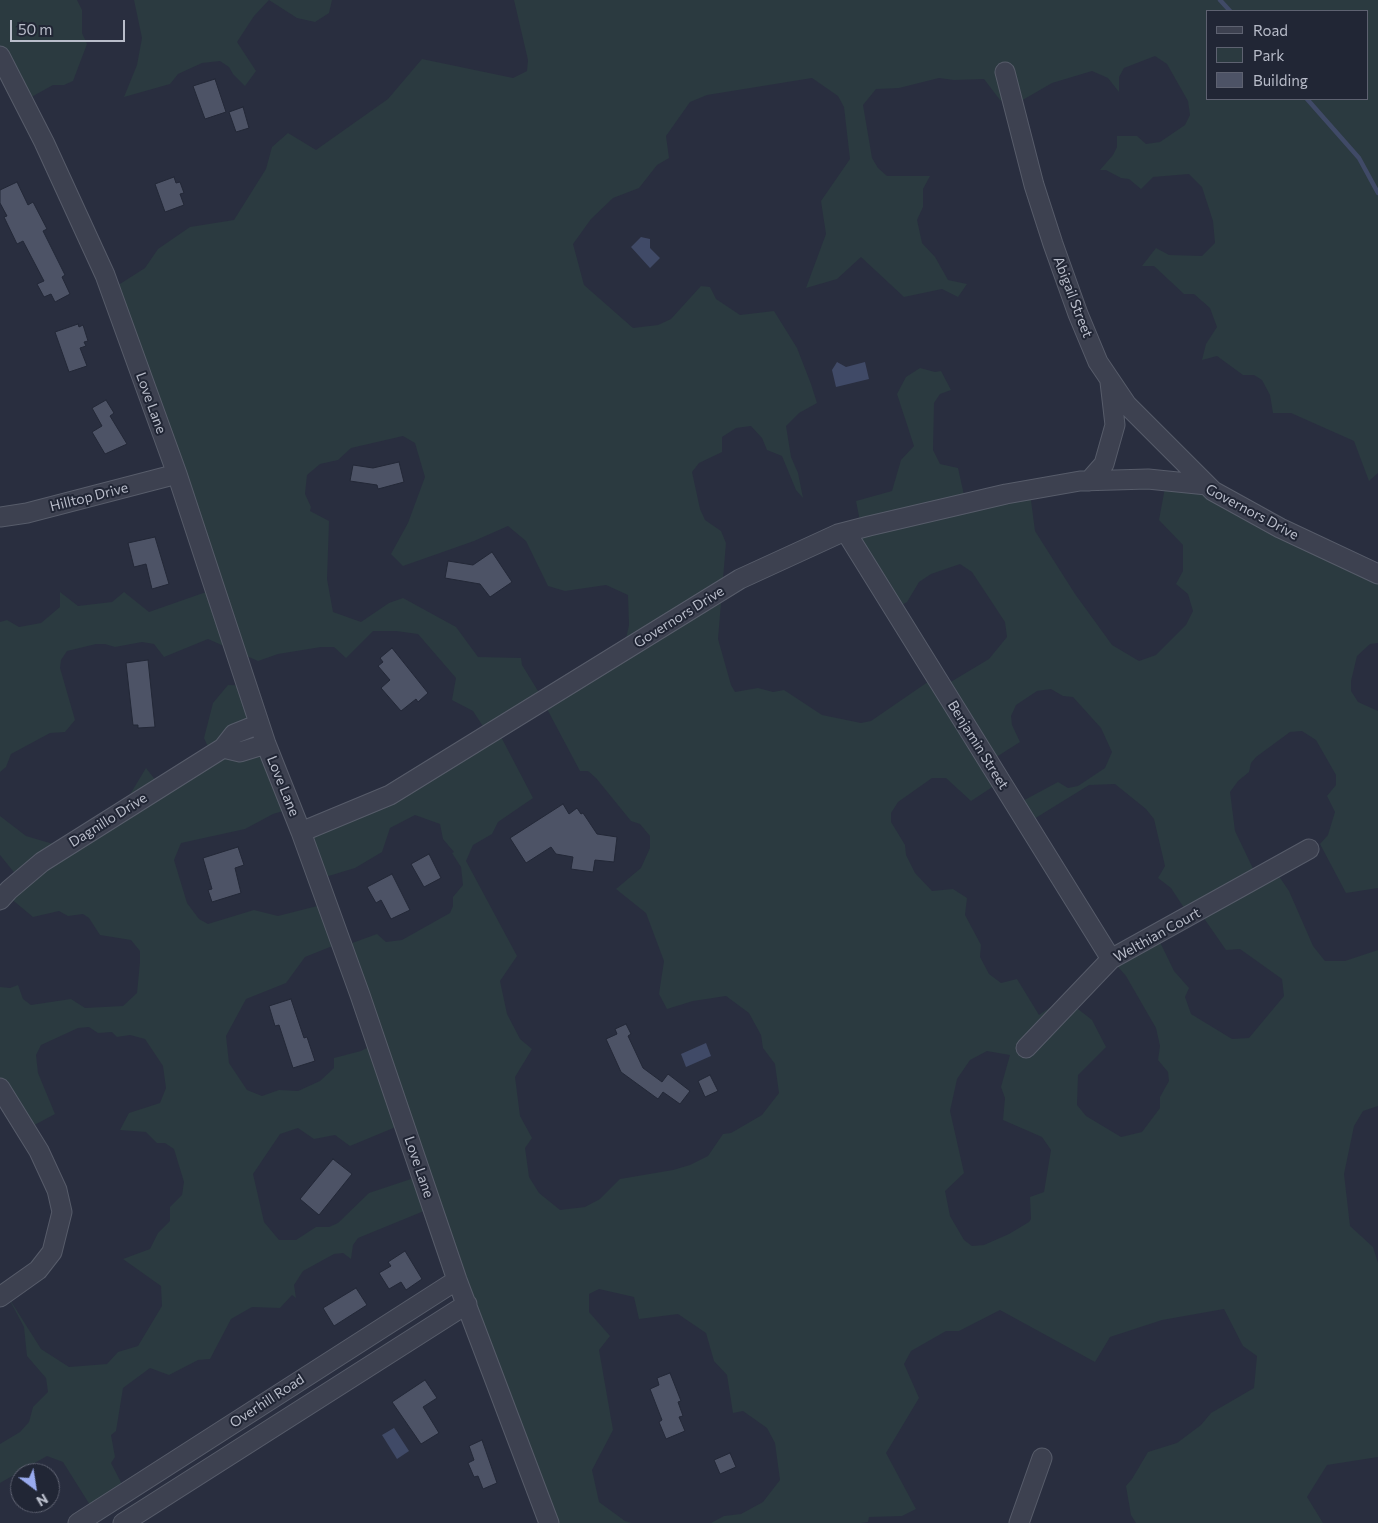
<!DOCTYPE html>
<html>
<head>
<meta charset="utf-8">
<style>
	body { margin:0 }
	#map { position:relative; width:1378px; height:1523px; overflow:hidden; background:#292e3f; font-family:Commissioner,sans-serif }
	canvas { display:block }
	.legend { position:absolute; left:1206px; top:10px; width:162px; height:90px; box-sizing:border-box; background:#212635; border:1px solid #5e6271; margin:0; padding:6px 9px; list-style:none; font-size:15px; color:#b9bdca }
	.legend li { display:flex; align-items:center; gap:10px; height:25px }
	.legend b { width:25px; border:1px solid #5e6271 }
	.north { position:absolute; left:10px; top:1463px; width:50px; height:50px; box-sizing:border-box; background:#212635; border:1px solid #5e6271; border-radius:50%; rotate:149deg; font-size:14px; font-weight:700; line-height:20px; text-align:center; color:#b9bdca }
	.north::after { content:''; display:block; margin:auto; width:18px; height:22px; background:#99abef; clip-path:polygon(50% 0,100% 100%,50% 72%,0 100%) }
	.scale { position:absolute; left:10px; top:20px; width:115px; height:22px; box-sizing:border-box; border:2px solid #b9bdca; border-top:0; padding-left:6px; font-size:15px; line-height:18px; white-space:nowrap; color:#b9bdca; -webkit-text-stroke:4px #212635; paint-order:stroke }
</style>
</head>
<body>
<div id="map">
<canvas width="1378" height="1523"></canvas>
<ul class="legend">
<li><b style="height:6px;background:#3d4150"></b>Road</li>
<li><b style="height:14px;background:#2b3a40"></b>Park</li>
<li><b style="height:14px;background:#4d5366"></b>Building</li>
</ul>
<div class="north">N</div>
<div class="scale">50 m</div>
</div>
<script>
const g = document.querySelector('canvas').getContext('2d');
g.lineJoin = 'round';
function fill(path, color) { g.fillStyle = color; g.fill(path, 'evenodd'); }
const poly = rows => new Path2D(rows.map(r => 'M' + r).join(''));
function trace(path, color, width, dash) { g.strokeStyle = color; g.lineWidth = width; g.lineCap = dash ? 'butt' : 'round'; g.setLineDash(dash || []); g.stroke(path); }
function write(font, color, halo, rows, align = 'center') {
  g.font = font + ' Commissioner,sans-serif'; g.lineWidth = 4; g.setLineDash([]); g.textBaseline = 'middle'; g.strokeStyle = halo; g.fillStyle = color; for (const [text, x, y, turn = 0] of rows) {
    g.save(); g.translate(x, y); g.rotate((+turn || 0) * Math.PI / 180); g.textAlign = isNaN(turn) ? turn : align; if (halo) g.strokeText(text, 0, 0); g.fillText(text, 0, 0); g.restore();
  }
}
fill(poly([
	[0,0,77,0,82,10,82,33,87,44,73,81,64,85,53,85,26,100,0,52],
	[134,0,332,0,329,13,315,22,297,18,269,0,254,16,237,42,256,71,245,86,233,74,229,67,220,61,202,63,178,74,170,84,124,97,137,65,142,38],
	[514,0,1378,0,1378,473,1369,481,1354,441,1291,413,1273,413,1270,395,1262,380,1254,375,1243,375,1217,356,1202,360,1206,344,1217,327,1210,308,1194,294,1184,294,1154,266,1142,266,1156,248,1169,255,1202,256,1215,243,1213,221,1202,187,1189,174,1153,177,1141,189,1129,179,1121,178,1106,170,1100,170,1113,155,1117,147,1117,136,1137,136,1146,144,1160,142,1185,125,1190,115,1188,101,1167,64,1155,56,1124,68,1119,77,1119,92,1108,78,1092,71,1052,83,1014,105,1000,100,984,79,954,80,939,78,899,88,876,89,863,105,872,158,878,168,887,176,930,176,923,189,923,207,917,220,922,243,935,257,948,280,967,284,958,297,942,289,904,297,861,257,837,279,806,288,826,234,821,201,850,159,844,107,838,96,812,78,707,95,690,102,666,136,669,158,657,165,639,188,613,198,591,219,573,244,584,285,633,328,658,325,671,319,701,286,710,287,716,299,740,315,774,311,797,348,811,384,817,403,799,413,786,426,791,457,798,473,803,498,796,490,782,456,767,450,762,438,751,426,736,428,722,437,722,452,699,463,692,472,700,509,705,520,721,531,726,543,718,639,731,685,735,692,758,688,773,692,784,690,822,715,861,723,871,721,935,677,944,686,989,659,1007,637,1005,622,972,572,960,564,931,574,919,582,907,602,895,609,849,535,861,526,856,501,892,491,901,460,914,446,897,394,906,377,920,368,935,372,941,371,951,390,940,394,934,403,933,450,940,464,958,468,966,504,1030,493,1035,531,1075,594,1112,645,1139,661,1156,655,1186,625,1193,611,1188,594,1176,584,1183,571,1183,545,1159,520,1166,482,1204,485,1378,575,1378,643,1370,644,1357,656,1351,681,1351,691,1358,702,1378,711,1378,888,1346,893,1320,844,1328,835,1335,812,1327,796,1336,785,1336,775,1316,740,1302,731,1290,732,1256,757,1251,763,1249,772,1238,781,1230,792,1235,831,1257,877,1274,869,1289,891,1313,946,1325,961,1345,961,1378,950,1378,1106,1363,1111,1354,1126,1344,1174,1350,1226,1373,1247,1378,1263,1378,1457,1327,1465,1307,1497,1323,1523,1136,1523,1131,1515,1126,1486,1132,1479,1148,1452,1177,1443,1201,1425,1211,1413,1254,1388,1257,1356,1243,1346,1224,1309,1162,1320,1110,1337,1095,1362,1000,1310,959,1331,946,1331,911,1351,904,1364,919,1398,886,1453,916,1509,902,1516,869,1517,868,1522,861,1523,711,1523,724,1516,741,1514,763,1502,780,1480,775,1443,767,1428,743,1411,733,1413,727,1375,714,1361,706,1333,678,1314,639,1319,634,1297,599,1289,589,1294,589,1312,610,1336,599,1350,613,1430,592,1470,599,1502,625,1521,632,1523,551,1523,424,1211,358,1238,353,1245,351,1259,343,1253,334,1254,303,1271,294,1285,296,1298,292,1295,280,1308,252,1307,231,1319,210,1359,198,1360,169,1375,150,1368,123,1388,116,1431,111,1435,115,1457,111,1463,127,1494,95,1513,63,1462,47,1456,0,1483,0,1444,20,1432,29,1422,33,1407,48,1392,46,1378,27,1356,24,1327,7,1295,41,1349,69,1367,107,1364,118,1352,138,1346,162,1306,161,1286,123,1259,150,1249,158,1233,170,1221,170,1207,182,1195,184,1182,174,1149,165,1143,157,1143,146,1132,120,1130,129,1113,160,1103,166,1088,163,1066,145,1039,130,1035,117,1037,112,1032,98,1033,89,1027,78,1028,41,1045,36,1055,38,1073,55,1114,27,1129,0,1085,0,987,10,988,18,985,23,999,31,1005,71,999,85,1008,123,1006,137,993,140,962,140,951,131,940,100,935,89,918,83,914,68,916,59,911,33,917,9,897,21,881,0,855,0,816,26,836,67,848,117,816,146,768,160,786,212,756,204,738,213,703,228,685,253,686,293,808,273,814,245,829,181,843,174,860,187,903,199,919,208,924,254,910,278,916,325,904,340,943,305,957,286,983,246,999,226,1036,229,1063,247,1090,262,1096,279,1090,298,1091,320,1081,334,1068,334,1058,361,1051,376,1043,344,946,377,934,386,942,402,940,450,913,453,906,453,897,463,885,461,867,452,853,454,852,443,839,440,824,415,815,390,828,382,852,355,868,322,878,306,836,488,734,473,711,452,700,456,678,418,634,396,631,373,631,346,658,334,647,321,647,278,654,258,661,208,639,164,657,154,644,142,642,115,647,105,644,96,644,67,651,61,660,60,668,75,720,65,732,50,733,11,754,6,767,0,772,0,622,7,620,19,627,41,623,60,607,60,592,78,606,112,602,124,592,149,612,209,591,112,289,145,268,158,249,190,227,234,220,266,169,272,147,288,133,316,150,388,99,422,59,513,78,527,71,528,60],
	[1207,11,1367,11,1367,99,1207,99],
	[403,436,415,443,425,477,408,523,391,554,403,566,474,541,508,526,526,541,548,586,565,591,606,585,628,595,629,625,622,657,546,704,522,665,521,658,478,657,456,627,403,598,389,603,361,622,333,612,327,579,329,521,310,511,311,507,305,494,307,475,320,464,338,460,351,448],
	[1051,689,1063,696,1073,697,1101,728,1112,752,1105,768,1078,786,1068,788,1058,782,1019,803,1034,819,1089,785,1115,784,1146,809,1154,819,1165,866,1158,878,1171,888,1190,917,1201,914,1226,950,1240,949,1282,979,1284,996,1249,1038,1232,1039,1191,1014,1185,997,1189,988,1174,971,1157,936,1113,961,1126,976,1156,1028,1160,1046,1158,1060,1168,1072,1169,1081,1160,1097,1160,1108,1142,1132,1121,1137,1086,1116,1077,1105,1078,1075,1106,1047,1092,1020,1064,998,1039,1015,1017,979,1001,983,989,974,980,957,981,945,965,915,967,898,953,889,932,891,915,873,906,855,905,845,891,822,891,813,898,802,932,778,946,778,971,801,1000,782,990,761,1020,742,1012,725,1011,716,1016,705,1037,691],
	[546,707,580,771,588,771,596,778,631,821,640,824,650,836,650,848,641,868,616,889,646,913,664,961,659,994,667,1009,693,1001,726,996,749,1013,761,1035,763,1048,775,1064,779,1093,762,1115,731,1133,723,1134,708,1156,690,1165,673,1170,620,1179,600,1199,585,1207,560,1210,539,1193,529,1177,525,1148,532,1138,520,1116,515,1077,532,1049,520,1039,507,1014,500,981,517,956,466,861,473,845,492,834,498,822,533,798,499,733],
	[987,1051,1010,1055,1001,1087,1005,1098,1003,1120,1042,1137,1051,1150,1044,1192,1030,1197,1031,1219,1029,1222,1009,1234,984,1245,972,1246,964,1240,950,1216,945,1191,964,1173,950,1111,957,1079,970,1060],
	[403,1124,414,1178,369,1193,338,1223,329,1227,316,1227,296,1240,279,1240,264,1222,253,1174,280,1134,298,1128,314,1139,335,1135,350,1146]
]), '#2b3a40');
fill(poly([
	[641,237,650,239,650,248,660,258,650,268,631,247],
	[837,362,846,367,865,362,869,379,836,387,832,370],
	[706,1043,711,1056,686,1067,681,1054],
	[394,1428,409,1451,397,1459,382,1435]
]), '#404a67');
trace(poly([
	[1220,0,1230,11],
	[1307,99,1359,158,1378,193]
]), '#404a67', 4.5);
const building = poly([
	[215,79,226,112,205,119,193,86,215,79],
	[243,107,249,128,236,132,229,112,243,107],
	[174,177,176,183,180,182,184,193,180,194,184,205,165,212,155,184,174,177],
	[17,182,28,205,33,202,47,229,43,231,65,275,62,277,70,294,55,302,51,294,44,297,37,284,44,281,23,241,17,244,4,217,7,216,0,203,0,190,17,182],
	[78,324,79,327,83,325,88,341,84,342,86,346,80,348,87,366,69,372,55,332,78,324],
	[106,400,114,413,110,416,127,444,105,454,92,432,102,426,92,408,106,400],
	[399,462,404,482,378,489,377,485,350,481,353,465,373,468,399,462],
	[155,537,169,584,152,589,146,564,134,567,128,543,155,537],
	[492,552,512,582,490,597,480,584,445,578,448,561,473,565,492,552],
	[392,648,428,693,418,702,416,699,401,711,381,688,390,680,378,666,383,662,380,658,392,648],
	[148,660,155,727,138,728,138,725,133,725,126,663,148,660],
	[563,804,569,814,577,808,581,814,583,813,597,834,617,837,614,862,595,860,593,872,571,869,573,857,556,854,551,847,526,863,510,838,563,804],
	[238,847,244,865,235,868,241,893,212,902,208,890,212,889,203,858,238,847],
	[429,854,441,878,424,887,411,864,429,854],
	[392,874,410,910,391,919,381,900,376,903,367,887,392,874],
	[291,999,304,1038,307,1037,315,1061,293,1068,279,1025,275,1026,269,1006,291,999],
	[626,1024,631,1034,628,1036,643,1068,662,1082,668,1074,690,1091,680,1104,663,1092,658,1099,621,1072,606,1039,617,1034,615,1029,626,1024],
	[710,1075,718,1091,705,1097,698,1081,710,1075],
	[333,1159,352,1174,319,1215,300,1199,333,1159],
	[405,1251,422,1279,406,1290,401,1282,389,1289,379,1273,391,1266,388,1262,405,1251],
	[356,1288,367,1305,334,1326,323,1308,356,1288],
	[670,1373,681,1401,678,1402,683,1416,679,1417,685,1431,666,1439,659,1422,662,1420,650,1389,659,1385,657,1378,670,1373],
	[425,1380,437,1398,423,1407,439,1433,421,1444,392,1402,425,1380],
	[482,1440,497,1483,483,1489,478,1476,474,1477,468,1463,474,1460,469,1446,482,1440],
	[730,1453,736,1467,720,1474,714,1460,730,1453]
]);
fill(building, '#4d5366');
trace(building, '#232837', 1);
const minor = poly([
	[0,56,44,142,105,275,177,474,266,744,301,832,360,995,457,1280,549,1523],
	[1005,72,1034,185,1053,244,1078,314,1098,362,1127,405,1207,485],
	[1089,481,1104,464,1115,425,1110,382],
	[0,517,27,513,177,474],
	[846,532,1111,959],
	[223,748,240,752,266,744],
	[301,832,390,795,740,579,838,534,869,526,1006,494,1080,481,1148,479,1207,485,1213,491,1280,528,1378,574],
	[0,900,9,890,42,862,223,748,234,734,259,724],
	[1026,1048,1111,959,1309,849],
	[0,1088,39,1151,57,1190,62,1212,52,1252,38,1270,0,1297],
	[78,1523,457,1280],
	[123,1523,467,1304],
	[1019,1523,1042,1458]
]);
trace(minor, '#575c6a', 21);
trace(minor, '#3d4150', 19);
write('14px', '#b9bdca', '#212635', [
	["Abigail Street",1073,297,69],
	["Love Lane",151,403,70],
	["Hilltop Drive",89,497,-14],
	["Governors Drive",1252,512,28],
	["Governors Drive",679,617,-32],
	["Benjamin Street",978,745,58],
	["Love Lane",283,786,68],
	["Dagnillo Drive",108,820,-32],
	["Welthian Court",1157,935,-29],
	["Love Lane",419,1167,71],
	["Overhill Road",267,1401,-33]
]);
</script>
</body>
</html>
